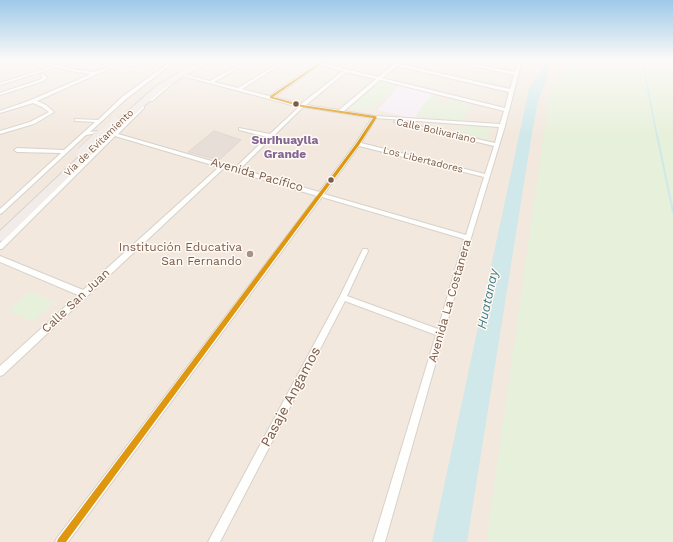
<!DOCTYPE html>
<html>
<head>
<meta charset="utf-8">
<style>
	body { margin:0 }
	canvas { display:block; background:#f9f5f0 }
</style>
</head>
<body>
<canvas width="673" height="542"></canvas>
<script>
const g = document.querySelector('canvas').getContext('2d');
g.lineJoin = 'round';
function fill(path, color) { g.fillStyle = color; g.fill(path, 'evenodd'); }
const poly = rows => new Path2D(rows.map(r => 'M' + r).join(''));
function trace(path, color, width, dash) { g.strokeStyle = color; g.lineWidth = width; g.lineCap = dash ? 'butt' : 'round'; g.setLineDash(dash || []); g.stroke(path); }
function write(font, color, halo, rows, align = 'center') {
  g.font = font + ' "Work Sans",sans-serif'; g.lineWidth = 3; g.setLineDash([]); g.textBaseline = 'middle'; g.strokeStyle = halo; g.fillStyle = color; for (const [text, x, y, turn = 0] of rows) {
    g.save(); g.translate(x, y); g.rotate((+turn || 0) * Math.PI / 180); g.textAlign = isNaN(turn) ? turn : align; if (halo) g.strokeText(text, 0, 0); g.fillText(text, 0, 0); g.restore();
  }
}
fill(poly([
	[20,60,673,60,673,542,0,542,0,64]
]), '#f2e8de');
fill(poly([
	[399,85,436,93,414,119,378,110]
]), '#f6eef6');
fill(poly([
	[561,60,673,60,673,542,486,542,549,96,567,70],
	[379,79,400,84,371,110,345,109],
	[431,95,437,97,434,103,447,105,449,99,472,106,462,121,416,115],
	[463,123,492,126,488,139,458,132],
	[31,291,55,302,33,322,8,310]
]), '#e7f0db');
fill(poly([
	[542,60,548,60,548,74,538,101,531,139,467,542,432,542,529,89,541,71]
]), '#d0e8ea');
trace(poly([
	[642,60,644,72],
	[645,75,657,136]
]), '#d0e8ea', 1.5);
trace(poly([
	[657,135,673,212]
]), '#d0e8ea', 2);
const building = poly([
	[214,131,241,140,219,160,188,152,214,131]
]);
fill(building, '#e6ded7');
trace(building, '#e2d8d2', 1);
const minor = poly([
	[0,60,11,60,0,62,0,60],
	[73,60,78,60,61,66,71,69,95,72,121,62,133,64,149,60,154,60,133,66,121,64,113,67,37,101,46,105,54,112,34,124,0,134,0,131,30,122,49,112,42,107,33,103,0,113,0,111,31,100,91,74,71,71,57,67,0,85,0,83,73,60],
	[83,60,116,60,114,61,85,61,83,60],
	[173,60,177,60,126,99,90,132,97,131,113,132,140,106,144,106,144,108,118,134,222,164,226,164,226,165,235,168,267,137,239,130,239,128,270,134,299,107,183,76,183,74,210,81,248,60,252,60,214,82,238,88,284,60,288,60,242,89,269,96,316,64,303,61,302,60,319,63,323,60,327,60,322,63,378,77,393,65,376,61,375,60,395,63,399,60,403,60,399,64,510,89,514,75,446,60,452,60,515,72,518,60,522,60,505,126,471,238,385,542,373,542,436,335,345,301,220,542,208,542,340,296,363,249,367,249,368,251,347,296,438,329,464,239,322,197,68,542,55,542,57,538,317,196,224,168,3,375,0,376,0,366,78,295,0,262,0,256,83,290,219,167,115,136,2,249,0,249,0,243,111,135,97,133,86,135,2,213,0,214,0,209,61,153,17,152,14,150,17,148,64,150,95,122,77,121,75,121,75,119,98,120,122,97,173,60],
	[320,65,343,71,301,104,274,97,320,65],
	[397,66,509,92,505,108,382,78,397,66],
	[346,72,376,79,339,110,306,105,346,72],
	[380,80,504,111,500,124,375,116,344,111,380,80],
	[303,107,372,118,356,143,319,192,240,169,303,107],
	[376,118,499,127,495,143,396,121,394,122,494,146,485,174,361,143,376,118],
	[359,146,484,177,466,235,324,194,359,146],
	[210,60,214,60,190,73,187,72,210,60],
	[41,74,43,74,47,77,44,81,0,95,0,93,42,79,43,77,41,76,41,74],
	[169,83,172,84,152,101,148,101,148,99,169,83]
]);
const trunk = poly([
	[202,60,209,60,161,91,124,124,118,124,118,120,155,87,175,75,202,60],
	[88,150,92,153,91,155,4,240,0,241,0,231,85,151,88,150]
]);
trace(minor, '#d7d1cb', 2);
trace(trunk, '#dad1cc', 2);
fill(minor, '#fefefd');
fill(trunk, '#f2ece8');
const trunkBridgeFar1 = poly([
	[99,136,115,121]
]);
const trunkBridge = poly([
	[81,153,100,135]
]);
trace(trunkBridgeFar1, '#dad1cc', 8, []);
trace(trunkBridge, '#dad1cc', 11, []);
trace(trunkBridgeFar1, '#f2ece8', 8);
trace(trunkBridge, '#f2ece8', 10);
fill(poly([
	[324,60,326,60,273,97,302,105,375,116,377,117,359,145,66,542,57,542,58,539,356,144,373,118,302,107,270,98,270,96,324,60]
]), '#de970f');
const sky = g.createLinearGradient(0, 0, 0, 136);
sky.addColorStop(0, '#9ec9e9');
sky.addColorStop(0.44, '#fcfaf8');
sky.addColorStop(1, '#fcfaf800');
g.fillStyle = sky;
g.fillRect(0, 0, 673, 136);
for (const [x, y, r, color] of [
	[296,104,3.5,"#7a5c4d"],
	[331,180,3.5,"#7a5c4d"],
	[250,254,4,"#a69286"]
]) { const dot = new Path2D(); dot.arc(x, y, r, 0, 2 * Math.PI); g.fillStyle = color; g.fill(dot); trace(dot, '#fffaf3', 1.5); }
write('10px', '#7a5c4d', '#fffaf3', [
	["Calle Bolivariano",436,131,13],
	["Vía de Evitamiento",99,143,-44],
	["Los Libertadores",423,160,14]
]);
write('bold 12px', '#846695', '#fffaf3', [
	["Surihuaylla",285,140],
	["Grande",285,154]
]);
write('12px', '#7a5c4d', '#fffaf3', [
	["Avenida Pacífico",257,175,16],
	["Calle San Juan",76,301,-43],
	["Avenida La Costanera",450,301,-74]
]);
write('12px', '#7a5c4d', '#fffaf3', [
	["Institución Educativa",242,247],
	["San Fernando",242,261]
], 'right');
write('italic 13px', '#437c86', '#fffaf3', [
	["Huatanay",488,299,-78]
]);
write('14px', '#7a5c4d', '#fffaf3', [
	["Pasaje Angamos",291,397,-62]
]);
</script>
</body>
</html>
